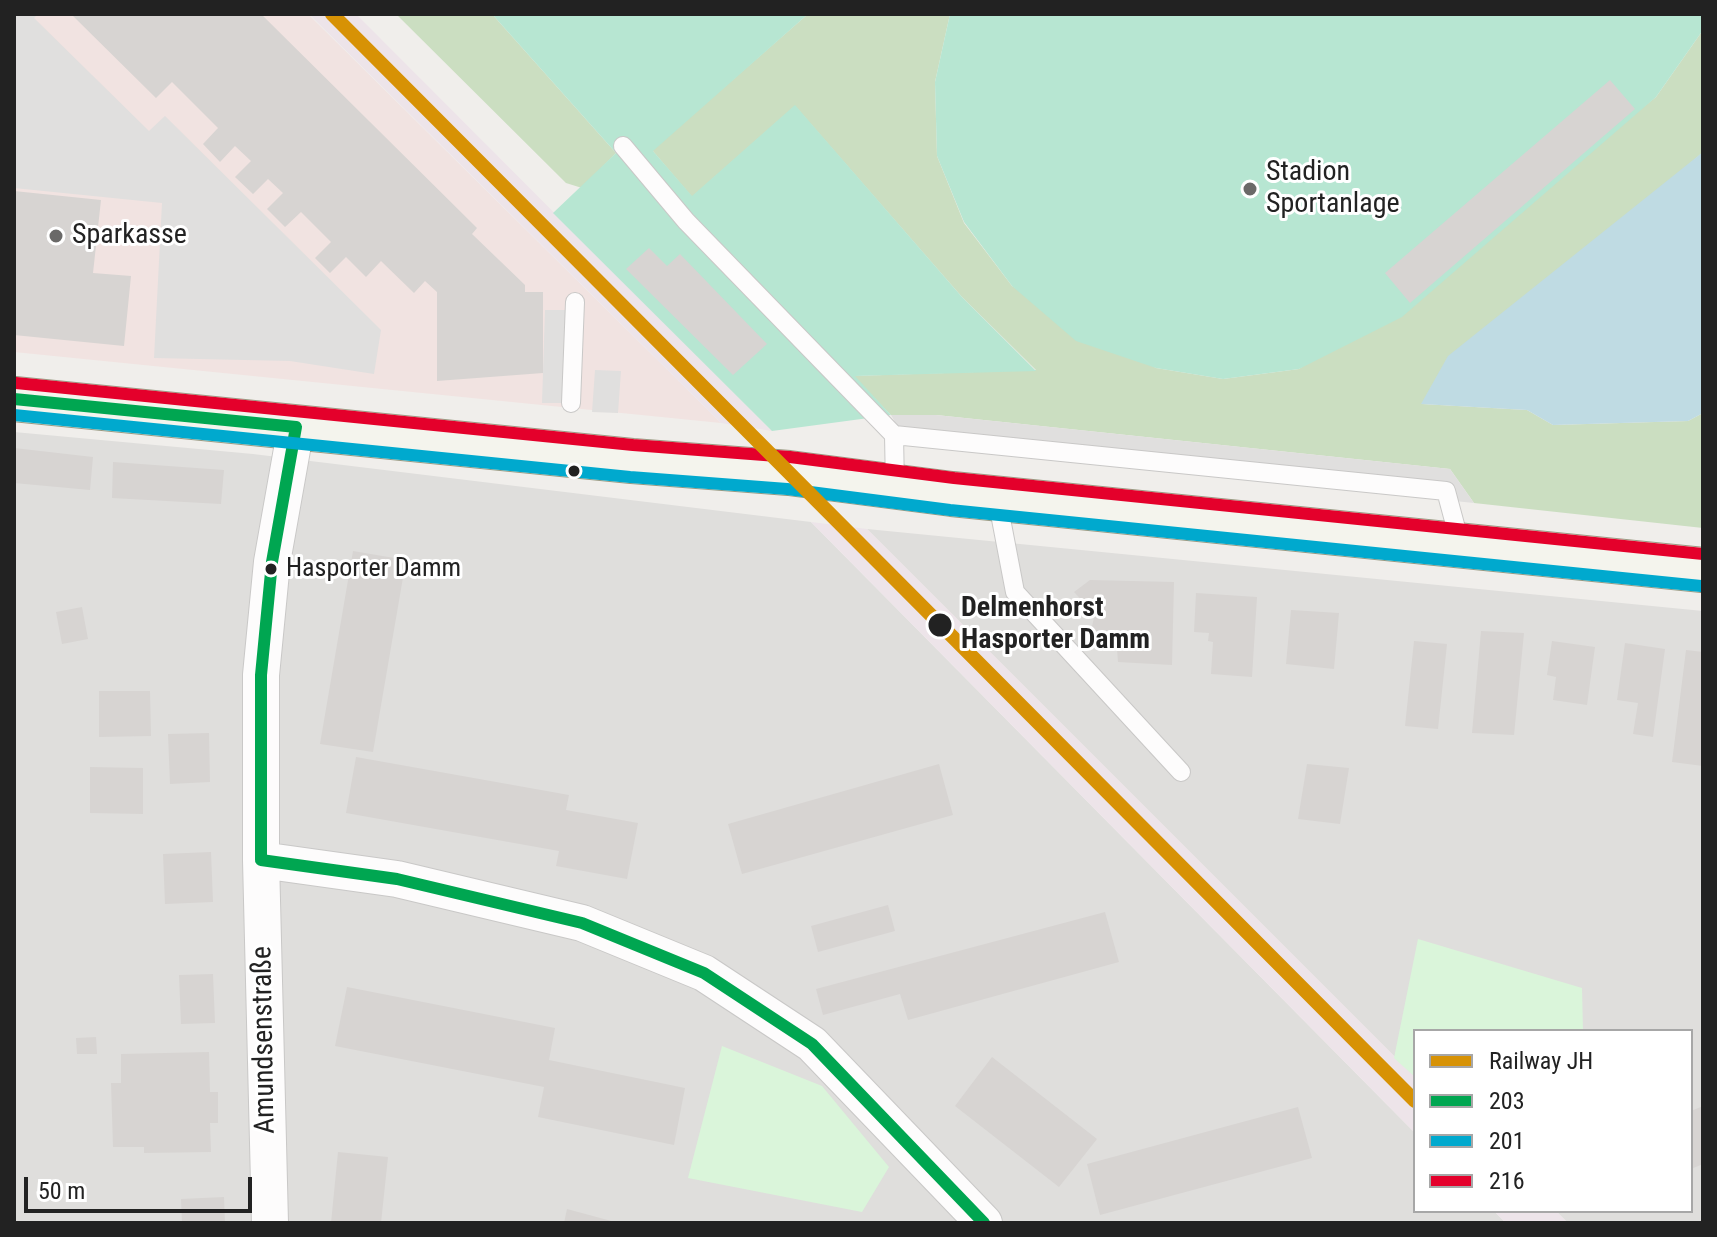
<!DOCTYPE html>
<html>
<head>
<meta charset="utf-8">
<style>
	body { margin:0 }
	#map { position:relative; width:1717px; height:1237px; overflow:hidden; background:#f0eeeb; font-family:"Roboto Condensed",sans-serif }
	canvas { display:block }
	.frame { position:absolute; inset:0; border:16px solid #222; pointer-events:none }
	.legend { position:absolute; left:1413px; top:1029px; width:280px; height:184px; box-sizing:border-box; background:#fff; border:2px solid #a7a7a7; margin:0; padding:10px 14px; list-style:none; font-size:24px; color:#222 }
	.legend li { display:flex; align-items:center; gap:16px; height:40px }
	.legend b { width:40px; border:2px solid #a7a7a7 }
	.scale { position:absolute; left:24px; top:1177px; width:228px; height:36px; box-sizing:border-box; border:4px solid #222; border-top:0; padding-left:10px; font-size:24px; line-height:28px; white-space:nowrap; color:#222; -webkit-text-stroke:6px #fff; paint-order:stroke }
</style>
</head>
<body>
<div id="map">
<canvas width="1717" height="1237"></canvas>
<div class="frame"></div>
<ul class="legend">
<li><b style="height:10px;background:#d79205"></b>Railway JH</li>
<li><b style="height:10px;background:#00a651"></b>203</li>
<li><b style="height:10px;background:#00a9ce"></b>201</li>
<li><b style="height:10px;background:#e4002b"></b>216</li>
</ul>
<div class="scale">50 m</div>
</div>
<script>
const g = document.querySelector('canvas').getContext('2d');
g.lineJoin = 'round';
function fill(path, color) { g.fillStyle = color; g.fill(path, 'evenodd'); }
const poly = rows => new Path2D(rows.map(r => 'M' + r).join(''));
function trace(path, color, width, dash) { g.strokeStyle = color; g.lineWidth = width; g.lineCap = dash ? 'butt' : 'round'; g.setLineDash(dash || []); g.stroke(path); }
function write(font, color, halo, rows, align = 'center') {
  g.font = font + ' "Roboto Condensed",sans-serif'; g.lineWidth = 6; g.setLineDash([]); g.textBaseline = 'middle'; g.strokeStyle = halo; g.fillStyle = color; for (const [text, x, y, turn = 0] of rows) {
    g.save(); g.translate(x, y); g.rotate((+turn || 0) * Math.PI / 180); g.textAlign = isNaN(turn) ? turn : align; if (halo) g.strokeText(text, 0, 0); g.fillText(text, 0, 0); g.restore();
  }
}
fill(poly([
	[14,432,253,454,811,522,1415,1133,1415,1211,1494,1211,1506,1223,14,1223],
	[867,529,1703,611,1703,1223,1568,1223,1556,1211,1691,1211,1691,1031,1415,1031,1415,1077]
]), '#dfdedc');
fill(poly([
	[14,14,308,14,721,423,14,352]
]), '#f1e3e1');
fill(poly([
	[309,14,356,14,772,431,721,423],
	[811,522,867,529,1415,1077,1415,1133],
	[1494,1211,1556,1211,1568,1223,1506,1223]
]), '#ede4e9');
fill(poly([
	[396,14,492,14,616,153,582,188,566,183],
	[808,14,950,14,935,82,937,156,964,223,1012,286,1156,368,1223,379,1299,369,1656,97,1703,30,1703,152,1422,404,1527,410,1553,425,1688,421,1703,413,1703,528,1474,503,1450,469,936,415,891,415,853,376,1036,370,962,297,795,106,692,197,652,150]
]), '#cbdec1');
fill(poly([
	[1418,939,1582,988,1583,1031,1415,1031,1415,1077,1394,1058],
	[722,1046,822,1086,889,1167,862,1212,688,1178]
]), '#daf5da');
fill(poly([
	[492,14,808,14,653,151,692,196,795,105,962,297,1036,371,855,376,891,415,772,431,553,213,616,153],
	[950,14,1703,14,1703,30,1656,97,1402,317,1299,369,1223,379,1156,368,1076,341,1012,286,964,222,937,156,935,82]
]), '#b7e6d2');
fill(poly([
	[14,14,38,14,34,18,149,131,165,116,381,330,374,374,290,361,154,358,162,203,14,188],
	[545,310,567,310,564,403,542,403],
	[595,370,621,371,618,413,592,412],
	[891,415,936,415,1450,469,1474,503,908,445]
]), '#e0dfde');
fill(poly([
	[1703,152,1703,413,1688,421,1553,425,1527,410,1421,404,1448,356]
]), '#bfdbe3');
fill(poly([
	[71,14,261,14,477,228,472,234,525,285,525,292,543,292,543,373,437,381,437,292,425,281,414,293,381,261,366,277,346,257,330,273,315,258,331,242,301,212,285,227,267,209,283,193,268,179,253,194,235,177,251,161,235,146,220,162,203,144,218,128,172,82,156,98],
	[1610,80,1635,109,1410,303,1385,273],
	[14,191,101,200,93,273,131,276,124,346,14,335],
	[649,248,667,266,680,254,767,344,733,375,626,269],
	[14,448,93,457,90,490,14,483],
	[113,462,224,470,221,504,112,498],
	[353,551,406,560,373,752,320,744],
	[1090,580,1174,582,1172,665,1118,662,1117,649,1098,649,1090,634,1095,614,1074,592],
	[1196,593,1257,597,1252,677,1211,674,1213,642,1208,641,1209,633,1194,632],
	[82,607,88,639,62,644,56,612],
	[1291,610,1339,613,1334,669,1286,664],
	[1481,631,1524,633,1514,735,1472,733],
	[1414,641,1447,644,1438,729,1405,726],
	[1552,641,1595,647,1587,705,1553,700,1556,677,1547,675],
	[1625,643,1665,649,1653,737,1633,734,1638,703,1617,700],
	[1686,650,1703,652,1703,766,1672,762],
	[99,691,150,691,151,736,99,737],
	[209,733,210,782,170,784,168,734],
	[356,757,569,795,566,810,638,823,627,879,556,866,559,851,346,813],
	[939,764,953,815,742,874,728,824],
	[1307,764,1349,768,1340,824,1298,819],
	[90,767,143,768,143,814,90,813],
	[211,852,213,902,165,904,163,854],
	[888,905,895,931,818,952,811,926],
	[1105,912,1119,962,908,1020,900,994,823,1015,816,989],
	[213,974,215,1023,181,1024,179,975],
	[347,987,555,1028,549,1060,685,1088,674,1145,538,1117,544,1087,335,1046],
	[96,1037,97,1054,77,1054,76,1038],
	[209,1052,210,1092,218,1092,218,1123,210,1123,211,1152,144,1153,144,1147,113,1147,111,1083,121,1083,121,1054],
	[992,1057,1097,1139,1059,1187,955,1106],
	[1703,1106,1703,1164,1691,1169,1691,1111],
	[1298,1107,1312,1158,1100,1215,1087,1164],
	[338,1152,388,1157,381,1223,331,1223],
	[224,1197,225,1223,182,1223,181,1199],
	[567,1209,615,1222,615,1223,564,1223]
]), '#d7d4d2');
const service = poly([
	[623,146,686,221,894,435,895,487],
	[571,403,575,302],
	[894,435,1446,491,1460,543],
	[997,498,1015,592,1181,772]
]);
const minor = poly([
	[261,860,397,879,582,923,704,973,812,1044,984,1223],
	[270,1223,261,860,261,675,272,562,296,427]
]);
const secondary = poly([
	[14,399,632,461,789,473,952,494,1703,570]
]);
trace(service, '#c9c8c7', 20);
trace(minor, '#c9c8c7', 38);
trace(secondary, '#999a82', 46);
trace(service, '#fdfcfc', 18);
trace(minor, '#fdfcfc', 36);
trace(secondary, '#f4f4ed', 44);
trace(poly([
	[14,399,296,427],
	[261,860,397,879,582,923,704,973,812,1044,984,1223],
	[261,860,261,675,272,562,296,427]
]), '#00a651', 12);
trace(poly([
	[14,415,630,477,787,489,950,510,1701,586]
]), '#00a9ce', 12);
trace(poly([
	[16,383,633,445,790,457,954,478,1703,554]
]), '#e4002b', 12);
trace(poly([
	[332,14,1415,1101]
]), '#d79205', 14);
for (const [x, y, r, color] of [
	[1250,189,8,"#6a6968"],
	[56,236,8,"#6a6968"],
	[574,471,7,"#222"],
	[271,569,7,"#222"],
	[940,625,13,"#222"]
]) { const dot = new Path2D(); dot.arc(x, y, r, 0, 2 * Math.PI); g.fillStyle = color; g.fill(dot); trace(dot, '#fff', 3); }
write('26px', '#222', '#fff', [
	["Hasporter Damm",286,569]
], 'left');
write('28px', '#222', '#fff', [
	["Stadion",1266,173],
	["Sportanlage",1266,205],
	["Sparkasse",72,236]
], 'left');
write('bold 28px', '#222', '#fff', [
	["Delmenhorst",961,609],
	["Hasporter Damm",961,641]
], 'left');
write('28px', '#222', '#fff', [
	["Amundsenstraße",265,1040,-91]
]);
</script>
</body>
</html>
